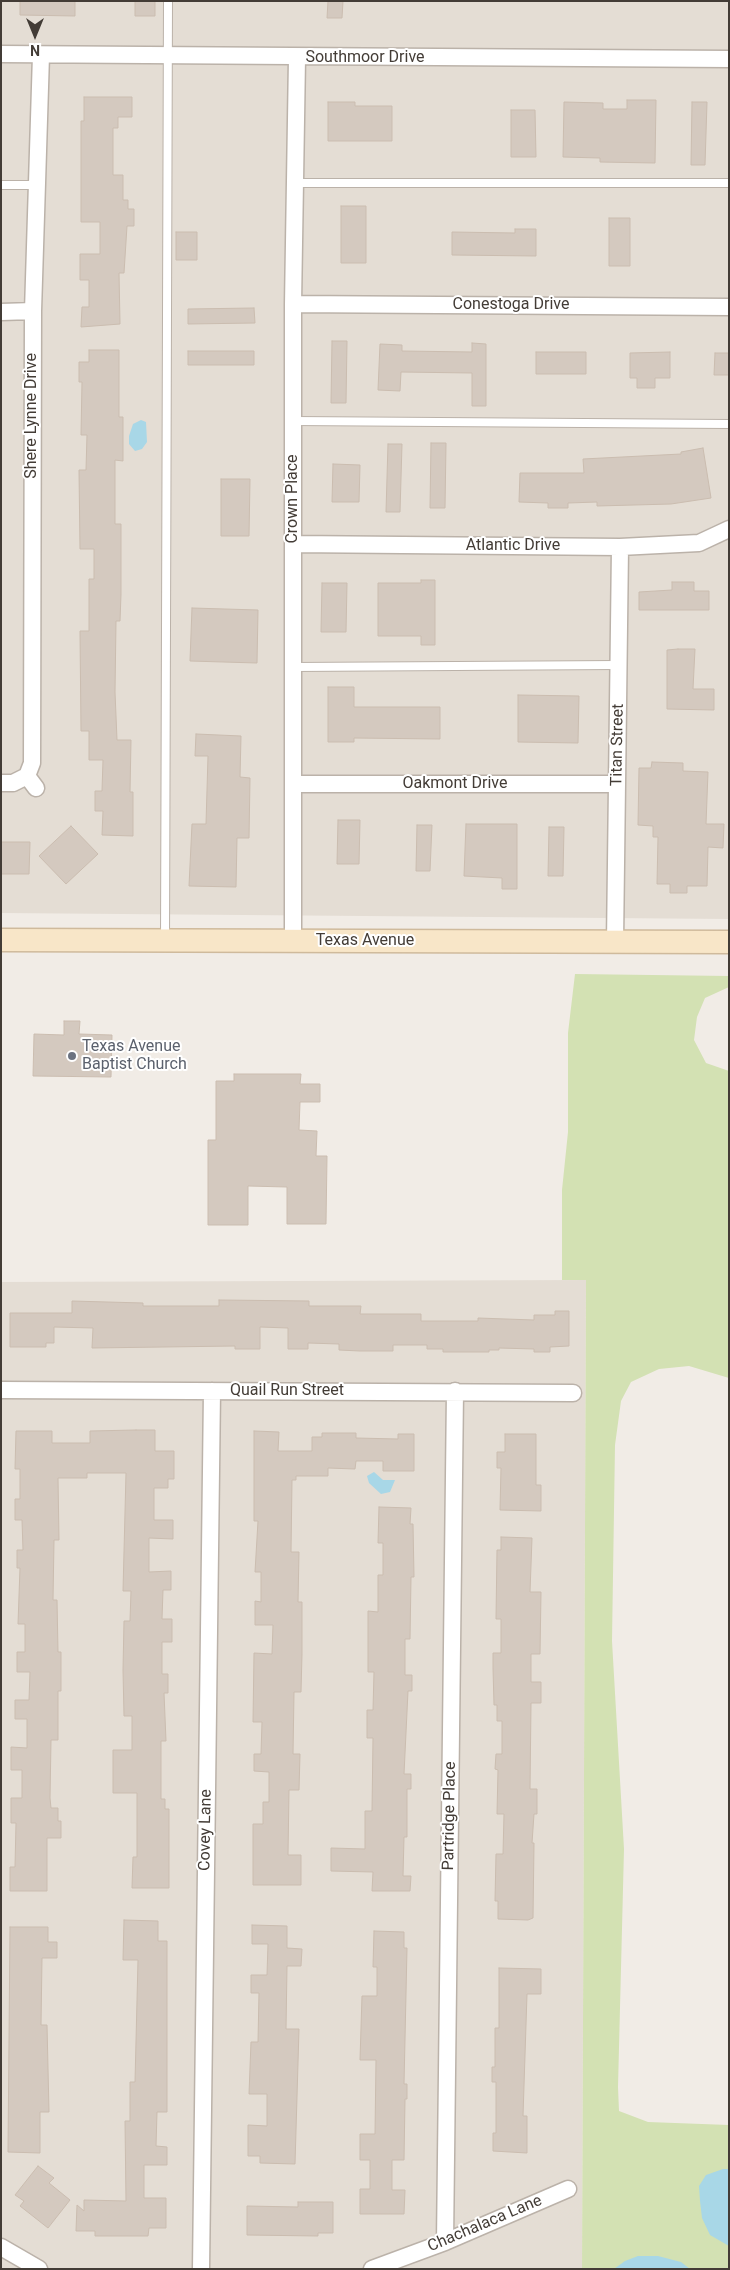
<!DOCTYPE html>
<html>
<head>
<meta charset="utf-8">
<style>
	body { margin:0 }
	#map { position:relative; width:730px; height:2270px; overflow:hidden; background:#f1ece6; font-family:Roboto,sans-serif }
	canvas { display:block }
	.frame { position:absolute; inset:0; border:2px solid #433c36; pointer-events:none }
	.north { position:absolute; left:10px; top:10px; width:50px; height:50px; -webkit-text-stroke:4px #fff; paint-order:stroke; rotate:180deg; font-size:14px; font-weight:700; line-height:20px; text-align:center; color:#433c36 }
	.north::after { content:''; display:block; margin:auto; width:18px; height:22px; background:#433c36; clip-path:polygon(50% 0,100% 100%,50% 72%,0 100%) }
</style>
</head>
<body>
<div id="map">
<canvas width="730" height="2270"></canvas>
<div class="frame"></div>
<div class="north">N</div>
</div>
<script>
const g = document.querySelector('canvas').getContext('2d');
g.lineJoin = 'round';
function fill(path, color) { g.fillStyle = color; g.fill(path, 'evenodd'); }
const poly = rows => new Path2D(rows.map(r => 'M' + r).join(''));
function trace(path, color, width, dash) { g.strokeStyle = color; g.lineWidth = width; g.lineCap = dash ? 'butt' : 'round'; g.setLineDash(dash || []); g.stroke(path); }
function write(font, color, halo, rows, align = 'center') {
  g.font = font + ' Roboto,sans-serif'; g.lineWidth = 4; g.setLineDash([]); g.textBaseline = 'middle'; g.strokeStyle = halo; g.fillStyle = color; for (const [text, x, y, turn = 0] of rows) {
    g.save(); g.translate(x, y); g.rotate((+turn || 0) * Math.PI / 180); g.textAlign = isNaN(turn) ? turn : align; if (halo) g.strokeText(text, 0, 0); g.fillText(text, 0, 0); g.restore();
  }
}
fill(poly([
	[1,1,729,1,729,919,1,913],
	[586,1280,582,2269,1,2269,1,1282]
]), '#e4ddd4');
fill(poly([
	[575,974,729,976,729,987,705,998,697,1017,694,1040,706,1063,729,1071,729,1378,689,1366,659,1369,631,1382,621,1401,615,1445,612,1641,624,1849,618,2087,619,2111,648,2122,729,2125,729,2269,582,2269,586,1280,562,1280,562,1190,568,1132,568,1033]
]), '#d3e1b3');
fill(poly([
	[141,420,146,422,147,442,142,449,135,451,129,444,129,436,133,424],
	[374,1472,383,1480,395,1480,390,1492,381,1494,369,1483,367,1476],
	[723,2169,729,2169,729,2246,710,2235,702,2218,700,2201,699,2186,706,2175],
	[638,2256,658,2256,681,2262,690,2269,614,2269,625,2261]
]), '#a8d7e7');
const building = poly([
	[20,1,75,1,75,16,20,15,20,1],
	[135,1,155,1,155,16,135,16,135,1],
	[328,1,343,1,342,18,327,18,328,1],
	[84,97,132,97,132,117,118,117,118,128,113,128,113,175,123,175,123,200,128,200,128,209,134,209,134,226,127,226,124,273,119,273,120,324,81,327,82,307,89,307,89,280,80,280,80,254,100,254,100,222,81,222,81,121,84,121,84,97],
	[627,100,656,100,655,163,600,162,600,158,563,157,564,102,603,103,603,109,627,109,627,100],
	[328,102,355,102,355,106,392,106,392,141,328,141,328,102],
	[692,102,707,102,705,165,691,165,692,102],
	[511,110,535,110,536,157,511,157,511,110],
	[341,206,366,206,366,263,341,263,341,206],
	[609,218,630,218,630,266,609,266,609,218],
	[515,229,536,229,536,256,452,255,452,232,515,233,515,229],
	[176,232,197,232,197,260,176,260,176,232],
	[254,308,255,323,188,324,188,309,254,308],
	[332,341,347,341,346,403,331,403,332,341],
	[472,343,486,344,486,406,472,406,472,373,401,372,400,391,378,390,380,344,402,345,402,351,472,352,472,343],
	[89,350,119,350,119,417,123,417,123,461,115,460,115,524,121,524,121,594,120,621,116,621,115,692,117,740,131,740,130,792,133,792,133,836,102,835,103,811,95,811,95,791,102,791,103,760,89,760,89,731,81,731,80,631,89,631,89,579,94,579,94,549,80,549,79,470,86,470,87,435,81,435,82,382,79,382,79,362,89,362,89,350],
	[188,351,254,351,254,365,188,365,188,351],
	[536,352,586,352,586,374,536,374,536,352],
	[670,352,670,378,655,378,655,388,637,388,637,378,630,378,630,353,670,352],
	[715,353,729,353,729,375,714,375,715,353],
	[431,443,446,443,445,508,430,508,431,443],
	[388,444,402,444,400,512,386,512,388,444],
	[703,448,711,498,671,504,597,506,597,502,568,503,568,508,548,508,548,503,519,502,520,473,584,473,583,459,681,454,681,452,703,448],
	[333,464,360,465,359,502,332,502,333,464],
	[221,479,250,479,249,536,221,536,221,479],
	[421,580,435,580,435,645,421,645,421,636,378,636,378,583,421,583,421,580],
	[672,582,694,582,694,591,709,591,709,610,639,610,639,592,672,590,672,582],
	[322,583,347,583,346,632,321,632,322,583],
	[192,608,258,610,257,663,190,661,192,608],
	[678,649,695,649,693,689,714,689,714,710,667,709,667,650,678,649],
	[328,687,354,687,354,707,440,707,440,739,354,738,354,742,328,742,328,687],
	[518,695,579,696,578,743,518,742,518,695],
	[196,734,241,736,240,777,250,778,249,838,237,838,236,887,189,886,192,824,206,824,208,756,195,756,196,734],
	[652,762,683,763,683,771,708,772,706,824,724,824,723,848,708,847,707,886,687,886,687,893,670,893,670,884,657,884,658,837,653,837,653,826,638,825,639,768,651,768,652,762],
	[338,820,360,820,359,864,337,864,338,820],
	[466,824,517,824,517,889,502,889,502,878,464,876,466,824],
	[417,825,432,825,430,871,416,871,417,825],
	[71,826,98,854,66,884,39,856,71,826],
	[549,827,564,827,563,876,548,876,549,827],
	[1,842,30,842,29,874,1,874,1,842],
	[64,1021,80,1021,79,1034,112,1035,111,1077,33,1076,34,1034,64,1035,64,1021],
	[234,1074,301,1074,300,1084,320,1084,320,1102,300,1102,299,1130,317,1131,316,1156,327,1156,326,1224,287,1224,287,1187,248,1186,248,1225,208,1225,208,1140,216,1140,216,1081,234,1081,234,1074],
	[219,1300,309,1301,309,1306,361,1306,360,1314,421,1314,421,1321,478,1321,478,1318,534,1320,534,1315,555,1315,555,1311,569,1311,569,1346,550,1347,550,1352,534,1352,534,1349,499,1348,499,1350,489,1350,489,1352,443,1352,443,1349,427,1349,427,1345,393,1345,393,1351,360,1351,339,1350,339,1344,308,1343,308,1349,288,1349,288,1328,260,1327,260,1349,235,1349,235,1346,92,1348,93,1328,54,1327,54,1343,46,1343,46,1347,10,1347,10,1313,72,1313,72,1301,143,1303,143,1306,219,1306,219,1300],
	[136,1430,155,1430,155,1451,174,1451,174,1479,168,1479,168,1488,154,1488,154,1520,173,1520,173,1539,149,1538,149,1572,171,1571,171,1590,163,1590,162,1619,172,1619,172,1642,162,1642,162,1674,168,1674,168,1693,164,1693,166,1741,161,1741,161,1799,165,1799,165,1809,169,1809,169,1888,132,1888,133,1857,137,1857,137,1793,113,1793,113,1750,132,1750,132,1716,124,1716,123,1670,124,1621,130,1621,131,1591,123,1591,126,1473,87,1473,87,1478,58,1478,59,1540,54,1540,53,1600,57,1600,58,1652,61,1652,61,1691,58,1691,58,1740,51,1740,50,1798,51,1808,58,1808,58,1821,61,1821,61,1838,47,1838,47,1891,10,1891,10,1867,15,1867,16,1823,11,1823,11,1798,22,1798,22,1770,11,1770,11,1747,27,1748,27,1719,15,1719,15,1700,29,1700,30,1672,17,1672,17,1652,25,1652,25,1624,18,1624,20,1568,17,1568,17,1550,23,1550,22,1520,15,1520,15,1499,20,1499,20,1469,15,1469,16,1431,52,1431,52,1443,90,1443,90,1431,136,1430],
	[254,1431,279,1432,278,1451,312,1451,312,1437,322,1437,322,1433,356,1433,356,1438,398,1439,398,1434,414,1434,414,1471,383,1471,383,1461,356,1461,355,1469,328,1468,328,1476,296,1476,296,1480,292,1480,291,1552,299,1552,298,1602,302,1602,302,1654,301,1692,294,1692,293,1754,300,1754,299,1790,289,1790,288,1855,301,1855,301,1885,253,1885,253,1824,263,1824,263,1802,269,1802,269,1772,254,1771,254,1754,261,1754,262,1722,253,1722,254,1653,272,1654,273,1625,255,1625,255,1601,261,1602,261,1572,255,1572,258,1521,254,1521,254,1431],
	[505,1434,536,1434,536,1485,541,1485,541,1511,500,1510,501,1468,497,1468,497,1452,505,1452,505,1434],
	[379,1507,411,1508,410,1524,413,1524,414,1577,411,1577,410,1639,405,1639,405,1675,412,1675,412,1691,408,1691,404,1774,411,1774,411,1789,407,1789,407,1837,404,1837,403,1876,411,1876,410,1891,372,1891,373,1872,331,1871,331,1848,365,1849,365,1811,372,1811,373,1738,367,1738,367,1710,373,1710,374,1672,368,1672,368,1611,378,1612,378,1575,383,1575,383,1543,378,1543,379,1507],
	[501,1537,532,1538,530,1592,541,1592,540,1654,531,1654,531,1682,541,1682,541,1703,531,1703,530,1789,537,1789,537,1814,534,1814,532,1843,534,1843,533,1918,528,1920,498,1919,498,1901,495,1901,496,1854,503,1854,504,1814,497,1814,498,1770,495,1769,496,1754,502,1754,502,1721,497,1721,497,1705,494,1705,493,1668,493,1653,501,1653,501,1619,496,1619,497,1550,501,1550,501,1537],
	[124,1920,158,1921,158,1941,167,1941,167,2112,157,2112,156,2146,167,2147,167,2165,144,2165,144,2198,166,2198,166,2228,149,2228,148,2236,95,2236,95,2231,76,2231,77,2205,84,2211,84,2200,126,2201,125,2121,130,2121,130,2082,135,2082,138,1960,123,1960,124,1920],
	[252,1925,287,1926,287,1948,302,1949,301,1966,287,1966,286,2029,299,2029,295,2164,260,2163,260,2156,248,2156,248,2125,267,2126,267,2094,249,2094,251,2042,258,2042,259,1993,251,1993,251,1975,267,1975,268,1944,252,1944,252,1925],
	[10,1927,48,1927,48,1942,57,1942,57,1958,42,1958,41,2025,47,2025,49,2112,40,2112,40,2153,8,2152,10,1927],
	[374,1931,404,1932,404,1948,407,1948,404,2084,407,2084,407,2099,405,2099,404,2160,392,2160,392,2190,405,2190,404,2214,360,2214,360,2189,370,2189,370,2160,360,2160,360,2134,375,2134,376,2060,360,2060,362,1996,377,1996,377,1967,373,1967,374,1931],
	[499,1968,541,1969,541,1994,527,1994,523,2116,527,2116,527,2153,493,2151,493,2133,496,2133,496,2082,492,2082,492,2067,495,2067,495,2028,499,2028,499,1968],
	[38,2166,54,2178,49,2183,70,2200,48,2228,20,2206,24,2201,15,2195,38,2166],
	[298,2202,333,2202,333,2233,318,2233,318,2236,247,2235,247,2206,298,2207,298,2202]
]);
fill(building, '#d4c9bf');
trace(building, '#cbbdb0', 1);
const lane = poly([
	[295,183,729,183],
	[1,185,37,185],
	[293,421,729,424],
	[293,667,618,665],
	[165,939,168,1]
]);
const street = poly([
	[1,54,729,59],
	[293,304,729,307],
	[1,312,33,311],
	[294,544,620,547,699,543,729,529],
	[27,776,32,763,33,311,41,55],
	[1,783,13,783,27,776,36,788],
	[293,784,617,784],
	[293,941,293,304,297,58],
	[615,942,620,547],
	[1,1390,573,1393],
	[445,2242,455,1391],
	[1,2247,39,2269],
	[201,2269,212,1391],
	[372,2269,445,2242,568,2189]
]);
const secondary = poly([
	[1,940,729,942]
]);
trace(lane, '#bbb2a9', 10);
trace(street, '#bbb2a9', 19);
trace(secondary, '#cfba9c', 25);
trace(lane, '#fff', 8);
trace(street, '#fff', 16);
trace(secondary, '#f8e6c8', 22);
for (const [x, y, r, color] of [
	[72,1056,5,"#6b7280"]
]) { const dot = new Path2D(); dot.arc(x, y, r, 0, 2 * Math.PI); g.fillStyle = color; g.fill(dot); trace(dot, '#fff', 2); }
write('16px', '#433c36', '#fff', [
	["Southmoor Drive",365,58],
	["Conestoga Drive",511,305],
	["Shere Lynne Drive",32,416,-90],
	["Crown Place",293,499,-90],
	["Atlantic Drive",513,546],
	["Titan Street",618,745,-89],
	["Oakmont Drive",455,784],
	["Texas Avenue",365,941],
	["Quail Run Street",287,1391],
	["Partridge Place",450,1816,-89],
	["Covey Lane",206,1830,-89],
	["Chachalaca Lane",485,2224,-23]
]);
write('16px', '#5b616d', '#fff', [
	["Texas Avenue",82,1047],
	["Baptist Church",82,1065]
], 'left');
</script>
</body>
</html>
